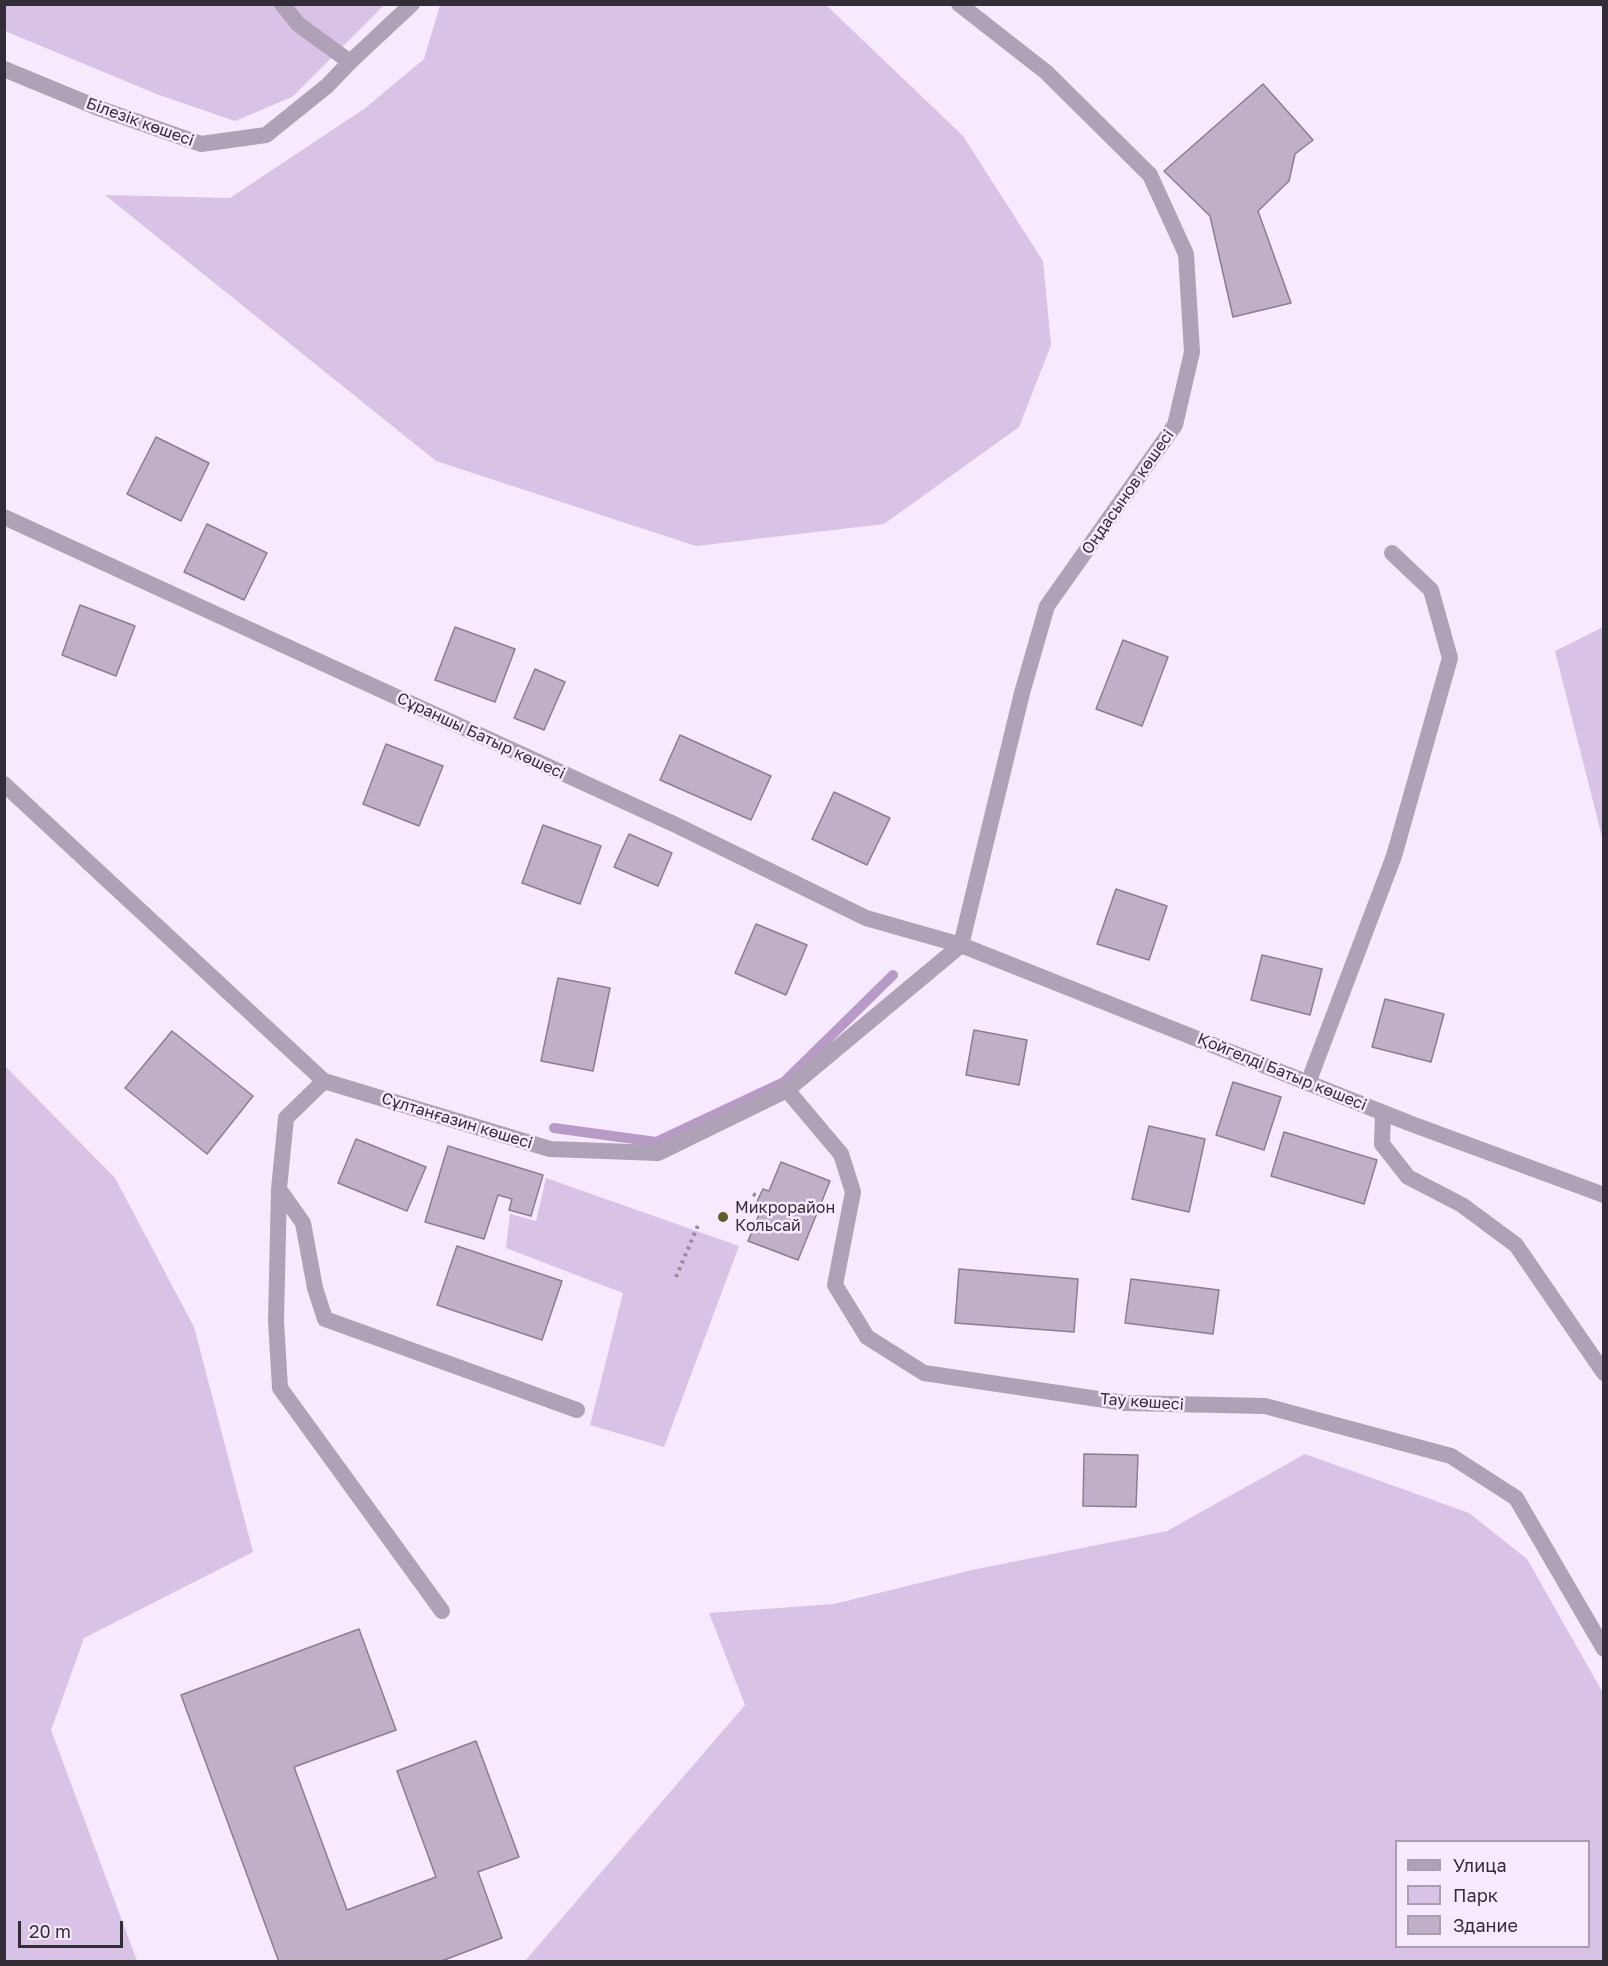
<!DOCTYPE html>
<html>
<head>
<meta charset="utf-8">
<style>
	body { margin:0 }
	#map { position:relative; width:1608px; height:1966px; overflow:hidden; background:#f7e9fe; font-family:"Golos Text",sans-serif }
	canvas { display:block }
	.frame { position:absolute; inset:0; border:6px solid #332d37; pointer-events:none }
	.legend { position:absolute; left:1395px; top:1840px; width:195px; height:108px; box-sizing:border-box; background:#f7e9fe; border:2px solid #a99eae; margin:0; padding:8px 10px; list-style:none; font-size:18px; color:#332d37 }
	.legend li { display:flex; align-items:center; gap:12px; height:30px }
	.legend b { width:30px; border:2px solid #a99eae }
	.scale { position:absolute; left:18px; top:1921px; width:105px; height:27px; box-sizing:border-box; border:3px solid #332d37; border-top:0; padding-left:8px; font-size:18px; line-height:21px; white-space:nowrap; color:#332d37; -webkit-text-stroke:4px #f7e9fe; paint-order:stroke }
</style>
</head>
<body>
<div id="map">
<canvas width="1608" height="1966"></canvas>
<div class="frame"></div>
<ul class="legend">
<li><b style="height:8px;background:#afa2b6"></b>Улица</li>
<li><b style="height:16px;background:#d8c2e5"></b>Парк</li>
<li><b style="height:16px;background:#bfafc8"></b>Здание</li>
</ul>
<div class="scale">20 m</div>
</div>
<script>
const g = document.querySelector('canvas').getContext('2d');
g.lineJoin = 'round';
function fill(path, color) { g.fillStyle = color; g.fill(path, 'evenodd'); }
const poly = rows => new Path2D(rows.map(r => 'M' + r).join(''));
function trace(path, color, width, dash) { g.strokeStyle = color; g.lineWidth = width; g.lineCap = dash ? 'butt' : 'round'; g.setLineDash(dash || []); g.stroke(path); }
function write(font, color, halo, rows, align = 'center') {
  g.font = font + ' "Golos Text",sans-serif'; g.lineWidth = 5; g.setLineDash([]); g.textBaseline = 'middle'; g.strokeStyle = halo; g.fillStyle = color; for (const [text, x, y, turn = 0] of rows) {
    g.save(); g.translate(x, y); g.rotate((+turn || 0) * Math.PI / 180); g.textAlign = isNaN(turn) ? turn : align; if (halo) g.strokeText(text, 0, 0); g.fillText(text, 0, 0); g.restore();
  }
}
fill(poly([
	[4,5,384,5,292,97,235,121,159,95,5,31],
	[440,5,826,5,963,136,1043,261,1051,345,1019,427,884,524,696,546,436,461,105,195,230,198,364,109,424,59],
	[1603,627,1603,841,1555,651],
	[4,1065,115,1178,194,1327,253,1552,84,1638,51,1730,137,1961,5,1961],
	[546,1178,739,1246,664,1447,590,1425,623,1293,506,1248,510,1214,536,1221],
	[1305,1454,1469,1513,1527,1559,1603,1693,1603,1961,525,1961,745,1705,709,1613,834,1604,972,1570,1167,1531],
	[1396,1842,1588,1842,1588,1946,1396,1946]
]), '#d8c2e5');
trace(poly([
	[554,1128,656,1142,784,1082,893,975]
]), '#b79bc6', 10);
const building = poly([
	[1263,84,1313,140,1295,154,1289,181,1258,211,1291,303,1233,317,1210,216,1164,171,1263,84],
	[156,437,209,463,181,521,127,494,156,437],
	[207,524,267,553,244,600,184,572,207,524],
	[80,605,135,626,116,676,62,655,80,605],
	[455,627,515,649,495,702,435,680,455,627],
	[1123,640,1168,657,1142,726,1096,709,1123,640],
	[535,669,565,682,544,730,514,718,535,669],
	[680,735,771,776,751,820,660,780,680,735],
	[386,744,443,766,419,826,363,804,386,744],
	[834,792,890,818,867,865,812,839,834,792],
	[543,825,601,846,580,904,522,883,543,825],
	[629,834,672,853,658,886,614,867,629,834],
	[1116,889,1167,906,1149,960,1097,944,1116,889],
	[756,924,807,945,786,995,735,973,756,924],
	[1262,955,1322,969,1310,1015,1251,1000,1262,955],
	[558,978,610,988,593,1071,541,1061,558,978],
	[1385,999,1444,1014,1431,1062,1372,1047,1385,999],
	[974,1030,1027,1040,1019,1085,966,1075,974,1030],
	[172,1031,253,1096,207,1154,125,1088,172,1031],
	[1233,1082,1281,1097,1264,1150,1216,1135,1233,1082],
	[1149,1126,1205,1139,1189,1212,1132,1199,1149,1126],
	[1284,1132,1377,1160,1364,1204,1271,1176,1284,1132],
	[356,1139,426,1167,407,1211,338,1183,356,1139],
	[448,1146,543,1175,531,1216,509,1210,512,1199,498,1195,484,1239,425,1222,448,1146],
	[781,1162,830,1181,798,1260,748,1241,762,1207,756,1205,759,1197,763,1189,769,1191,781,1162],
	[457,1246,562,1281,542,1340,437,1305,457,1246],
	[959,1269,1078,1279,1074,1332,955,1323,959,1269],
	[1131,1279,1219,1290,1213,1334,1125,1323,1131,1279],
	[1084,1454,1138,1455,1136,1507,1083,1506,1084,1454],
	[359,1629,396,1730,294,1767,347,1910,436,1877,397,1771,476,1741,519,1857,478,1872,502,1938,439,1962,279,1962,181,1695,359,1629]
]);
fill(building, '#bfafc8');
trace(building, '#8c7c94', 1.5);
trace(poly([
	[753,1194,759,1197],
	[676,1277,699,1223]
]), '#958b9a', 4, [3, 4.5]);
trace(poly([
	[324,1081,286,1118,279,1189,303,1223,315,1288,325,1319,577,1410],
	[1383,1113,1382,1144,1408,1177,1462,1205,1516,1245,1604,1373],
	[279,1189,276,1321,280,1388,442,1611]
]), '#afa2b6', 16);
trace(poly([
	[282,4,298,24,350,62],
	[4,69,101,109,201,144,266,135,327,86,350,62,412,4],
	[1308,1083,1394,856,1450,658,1431,590,1392,553],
	[787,1090,841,1154,853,1192,835,1285,867,1337,924,1373,1125,1403,1265,1406,1451,1456,1516,1498,1604,1649]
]), '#afa2b6', 16);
trace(poly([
	[959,4,1046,72,1150,175,1186,254,1192,352,1175,425,1047,606,1022,693,961,945],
	[4,517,678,826,866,918,961,945,1409,1123,1604,1195],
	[4,784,324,1081,550,1149,658,1153,787,1090,961,945]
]), '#afa2b6', 16);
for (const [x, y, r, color] of [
	[723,1217,6,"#605c28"]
]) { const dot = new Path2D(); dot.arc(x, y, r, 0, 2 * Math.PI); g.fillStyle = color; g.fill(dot); trace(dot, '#f7e9fe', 2); }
write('16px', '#332d37', '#f7e9fe', [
	["Білезік көшесі",140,122,20],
	["Оңдасынов көшесі",1128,492,-55],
	["Сұраншы Батыр көшесі",481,736,25],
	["Қойгелді Батыр көшесі",1282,1072,22],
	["Сұлтанғазин көшесі",457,1121,17],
	["Тау көшесі",1142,1402,4]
]);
write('16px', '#332d37', '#f7e9fe', [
	["Микрорайон",735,1208],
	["Кольсай",735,1226]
], 'left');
</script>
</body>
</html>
